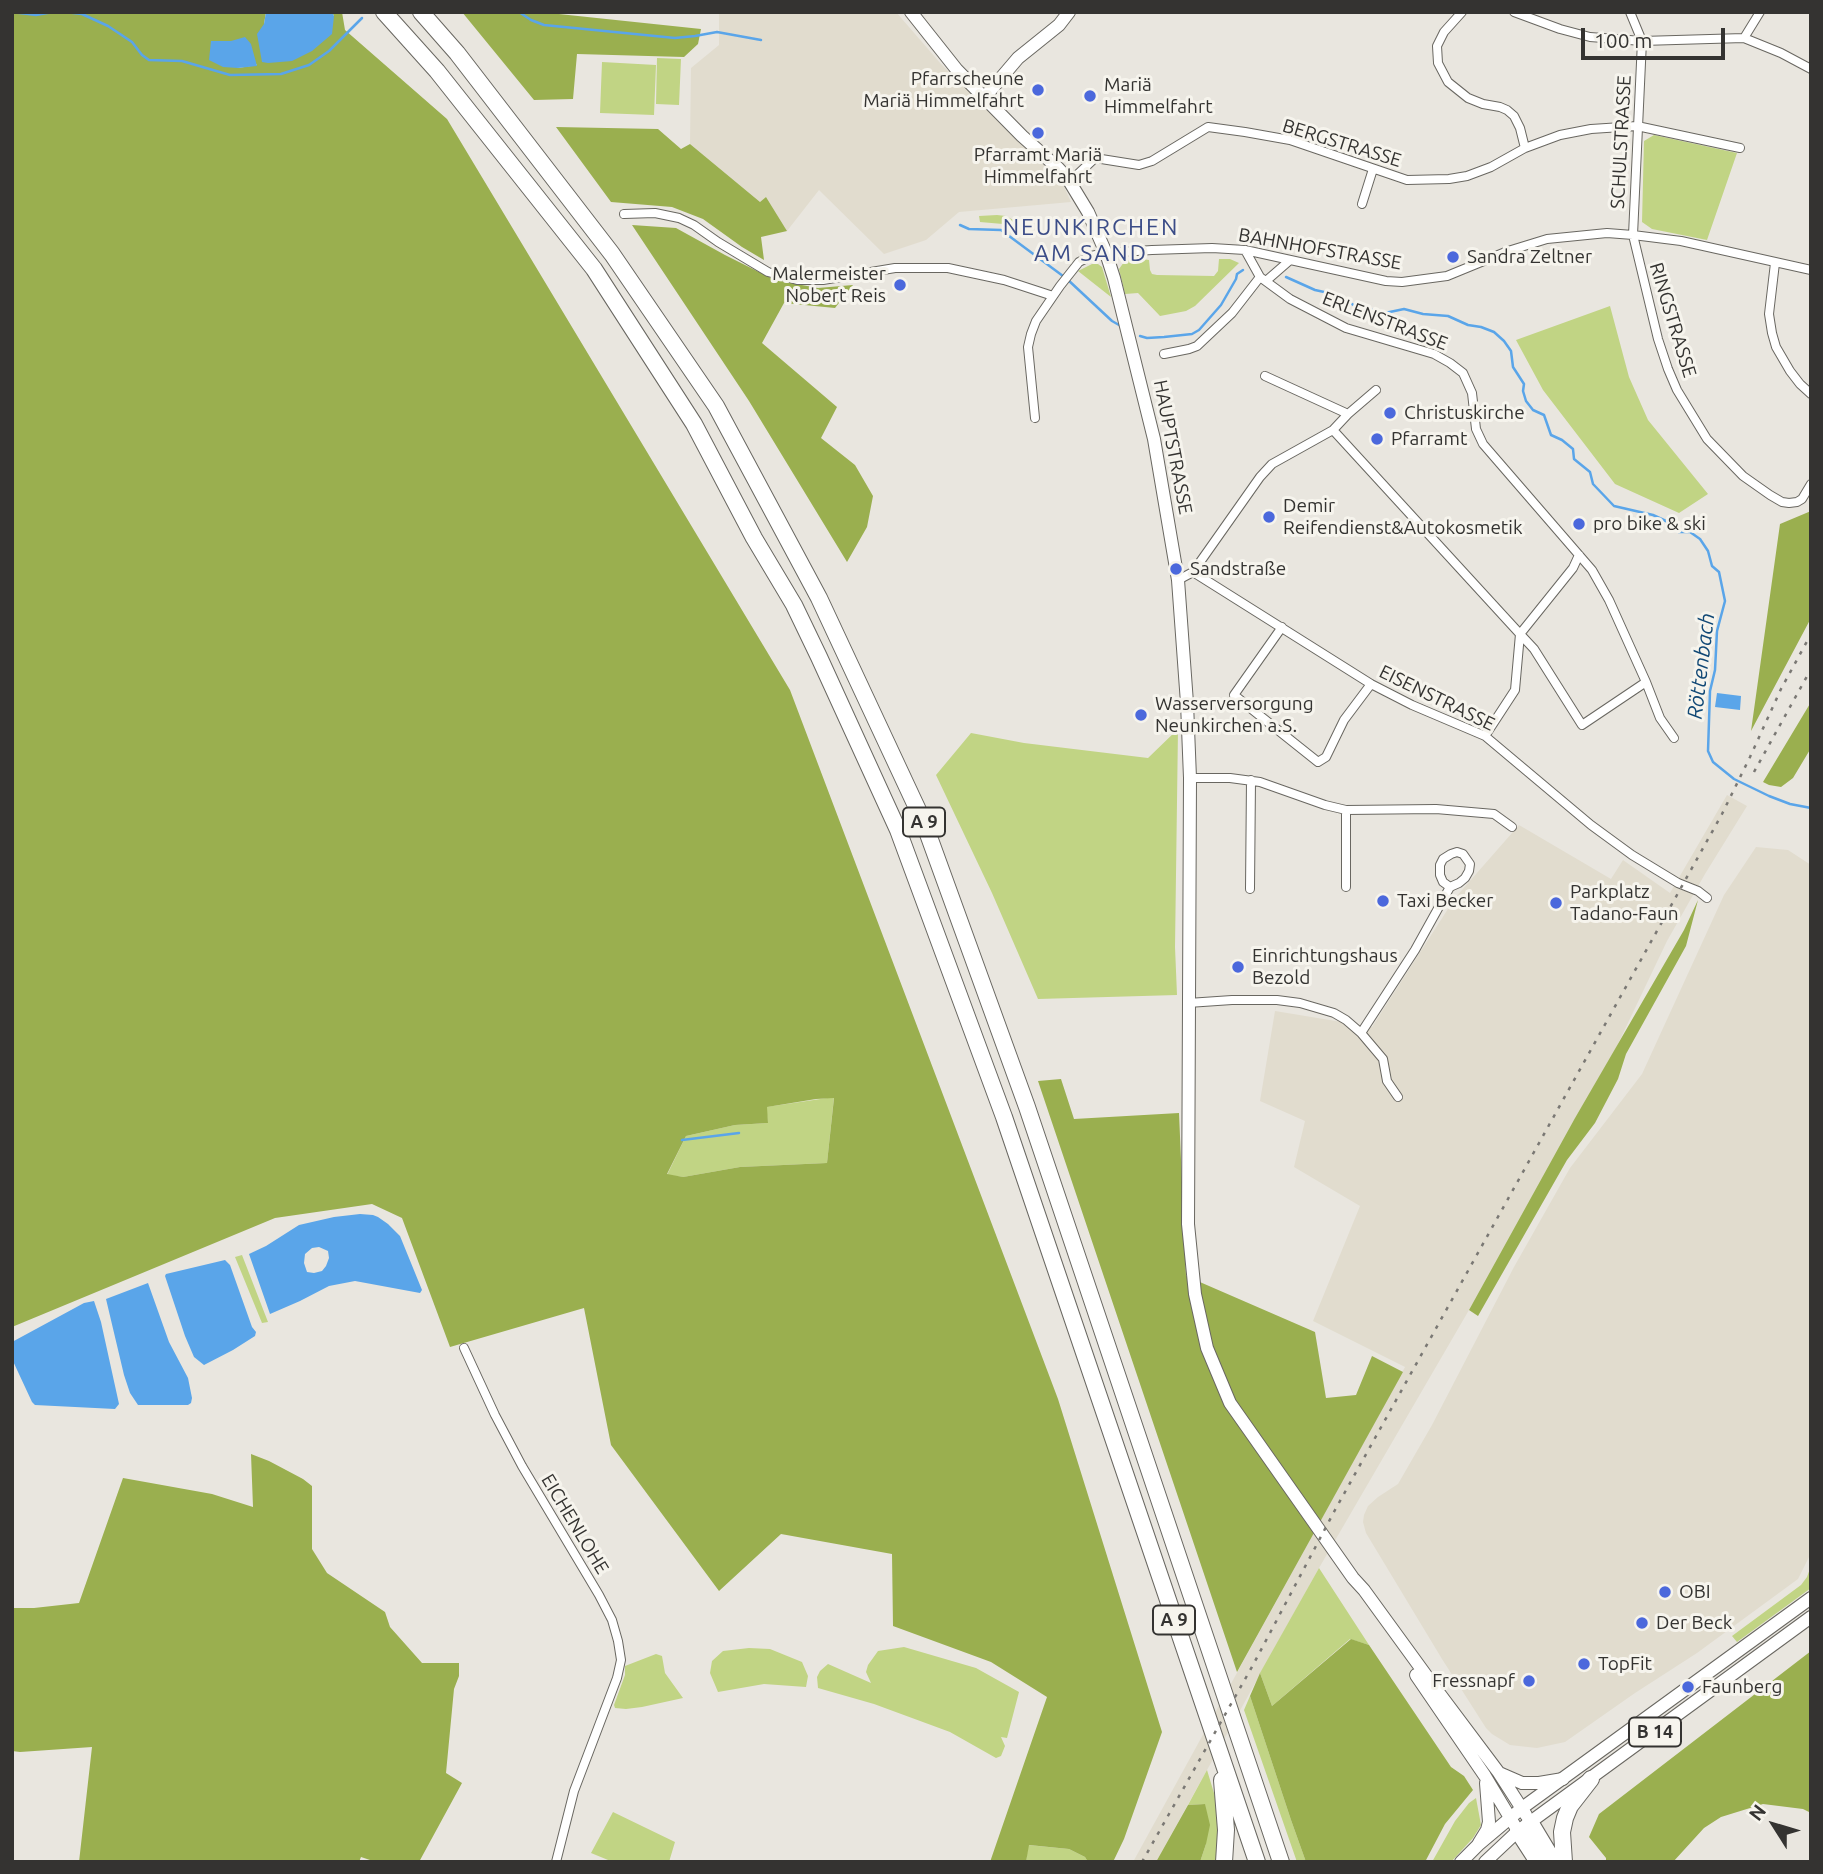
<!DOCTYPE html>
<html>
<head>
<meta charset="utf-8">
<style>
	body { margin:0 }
	#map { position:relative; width:1823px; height:1874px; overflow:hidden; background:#e9e6df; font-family:Ubuntu,sans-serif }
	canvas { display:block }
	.frame { position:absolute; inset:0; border:14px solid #343331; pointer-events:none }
	.north { position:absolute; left:1739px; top:1790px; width:70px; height:70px; -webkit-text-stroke:5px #f6f4ed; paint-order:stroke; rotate:307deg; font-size:19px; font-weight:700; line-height:28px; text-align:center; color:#343331 }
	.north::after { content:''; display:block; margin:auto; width:24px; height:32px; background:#343331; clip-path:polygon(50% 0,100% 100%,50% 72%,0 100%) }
	.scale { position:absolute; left:1581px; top:28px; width:144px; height:32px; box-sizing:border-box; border:4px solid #343331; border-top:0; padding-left:9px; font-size:21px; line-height:24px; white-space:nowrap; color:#343331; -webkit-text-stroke:5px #f6f4ed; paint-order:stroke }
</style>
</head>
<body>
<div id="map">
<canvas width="1823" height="1874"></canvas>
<div class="frame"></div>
<div class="north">N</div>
<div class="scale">100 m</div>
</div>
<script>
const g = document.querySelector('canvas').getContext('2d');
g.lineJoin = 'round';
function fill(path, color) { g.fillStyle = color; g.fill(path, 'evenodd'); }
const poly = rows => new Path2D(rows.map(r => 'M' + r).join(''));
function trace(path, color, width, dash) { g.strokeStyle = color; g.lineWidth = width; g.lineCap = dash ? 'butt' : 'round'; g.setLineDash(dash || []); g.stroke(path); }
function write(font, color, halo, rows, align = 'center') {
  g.font = font + ' Ubuntu,sans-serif'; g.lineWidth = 6; g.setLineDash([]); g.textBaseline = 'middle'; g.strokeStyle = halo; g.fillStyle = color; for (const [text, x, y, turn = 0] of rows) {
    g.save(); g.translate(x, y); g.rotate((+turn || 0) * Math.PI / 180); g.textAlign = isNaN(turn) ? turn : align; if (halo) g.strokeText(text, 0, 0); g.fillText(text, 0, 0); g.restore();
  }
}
fill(poly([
	[719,12,896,12,941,64,1031,154,1044,165,1057,171,1071,202,959,212,926,240,884,254,819,190,787,231,766,197,760,202,690,144,691,68,719,45],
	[1727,795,1747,806,1705,874,1667,941,1616,1048,1575,1118,1469,1310,1319,1568,1156,1862,1133,1862,1405,1367,1313,1321,1360,1206,1294,1167,1305,1121,1260,1101,1275,1011,1372,1027,1455,898,1519,825,1611,879,1623,860,1670,893],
	[1756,847,1788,850,1811,865,1811,1553,1798,1579,1697,1653,1635,1693,1565,1742,1537,1748,1510,1745,1492,1734,1486,1728,1442,1659,1366,1533,1363,1522,1364,1515,1368,1506,1378,1497,1398,1484,1432,1425,1514,1267,1570,1168,1642,1074,1724,895]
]), '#e1dcce');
fill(poly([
	[657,58,681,59,679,105,656,104],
	[602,62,656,65,654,115,600,113],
	[1654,135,1737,153,1707,240,1652,229,1642,222,1644,141],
	[997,215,1006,216,1022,225,1024,233,1023,236,1013,228,1003,224,980,222,979,216],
	[1135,258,1149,260,1150,270,1152,274,1157,275,1214,276,1218,271,1219,259,1230,259,1239,263,1195,306,1186,311,1160,316,1138,293,1125,294,1119,269,1124,262],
	[1092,264,1098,264,1102,267,1111,297,1078,271],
	[1610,306,1629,377,1648,420,1708,494,1679,513,1615,484,1543,390,1516,340],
	[1178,729,1175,947,1177,995,1038,999,992,893,936,775,971,733,1024,743,1148,758],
	[834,1097,827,1163,740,1167,683,1177,667,1175,686,1136,735,1125,768,1123,766,1107],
	[242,1255,268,1322,262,1323,235,1257],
	[1811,1566,1811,1588,1737,1642,1732,1636,1801,1585,1807,1577],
	[1319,1568,1369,1645,1350,1639,1272,1706,1260,1673],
	[904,1647,976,1668,1019,1692,1007,1738,1001,1737,1005,1746,1001,1756,996,1758,950,1732,874,1704,818,1688,817,1677,820,1671,828,1664,871,1683,866,1672,868,1665,878,1651],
	[749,1648,770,1649,802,1662,808,1676,806,1687,764,1684,718,1692,710,1673,712,1661,723,1651],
	[656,1654,662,1656,665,1673,683,1698,642,1707,626,1709,615,1708,614,1705,625,1675,625,1666],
	[1250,1696,1291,1820,1306,1862,1297,1862,1244,1710],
	[1207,1770,1217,1803,1220,1862,1200,1862,1206,1844,1205,1804,1188,1805],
	[1476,1798,1481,1825,1473,1838,1451,1862,1432,1862,1455,1821,1469,1803],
	[613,1812,675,1842,669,1862,613,1862,591,1853],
	[1028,1845,1069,1849,1085,1857,1088,1862,1026,1862]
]), '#c1d484');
fill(poly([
	[12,12,266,12,264,24,334,16,332,12,342,12,345,30,447,119,790,690,1058,1399,1162,1732,1124,1839,1113,1862,1088,1862,1085,1857,1069,1849,1029,1845,1026,1862,990,1862,1047,1697,991,1662,893,1626,892,1554,781,1534,719,1591,611,1445,584,1308,450,1347,402,1218,372,1204,275,1218,12,1327],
	[231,41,257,65,238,68,211,42],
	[834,1098,827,1163,740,1167,683,1177,667,1174,686,1136,735,1125,768,1123,767,1107,816,1099],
	[462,12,540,12,701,29,698,44,684,57,577,54,573,99,534,100],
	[556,127,658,129,681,149,690,144,760,202,766,197,787,231,761,237,764,260,742,247,703,219,672,207,611,202],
	[632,225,676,228,725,255,775,280,818,288,853,285,835,308,784,303,762,343,837,407,821,438,855,465,873,496,867,527,847,562,749,401],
	[1811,511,1811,618,1751,731,1780,524],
	[1811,702,1811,748,1793,778,1781,787,1769,785,1763,782],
	[1698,900,1686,946,1626,1054,1618,1079,1595,1123,1567,1160,1478,1316,1469,1310,1575,1118,1684,930],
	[1061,1079,1074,1119,1179,1113,1186,1276,1315,1332,1326,1398,1356,1395,1372,1356,1403,1372,1237,1672,1038,1081],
	[251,1454,269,1461,303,1479,312,1486,312,1549,327,1573,385,1612,390,1627,422,1663,459,1663,459,1676,454,1689,446,1773,462,1783,419,1862,376,1862,361,1857,359,1862,79,1862,92,1747,20,1752,12,1751,12,1608,34,1608,79,1603,123,1478,212,1494,253,1507],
	[1351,1639,1369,1645,1451,1767,1464,1776,1473,1790,1445,1824,1425,1862,1306,1862,1291,1820,1250,1696,1260,1673,1272,1706],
	[1811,1651,1811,1813,1803,1809,1763,1804,1721,1817,1704,1828,1673,1862,1606,1862,1606,1858,1589,1837,1599,1814],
	[1205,1804,1210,1825,1206,1844,1200,1862,1156,1862,1188,1805]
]), '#9aaf4f');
fill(poly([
	[266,12,332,12,334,16,332,34,312,51,292,61,268,63,262,62,257,34,264,24],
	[245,37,251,44,257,66,238,68,223,67,209,60,211,41,231,41],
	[1717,693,1741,696,1740,710,1715,707],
	[360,1214,373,1215,378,1217,388,1224,400,1236,422,1290,420,1293,355,1281,329,1286,300,1301,270,1314,249,1254,266,1246,299,1225,334,1217],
	[319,1247,328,1251,329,1258,326,1266,322,1271,314,1273,307,1272,304,1263,305,1254,312,1248],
	[225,1260,230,1265,252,1327,256,1332,255,1336,233,1350,204,1365,194,1357,185,1336,165,1276,166,1274],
	[148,1283,169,1342,188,1378,192,1398,191,1403,188,1405,138,1405,130,1393,124,1375,106,1299],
	[94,1301,101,1322,119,1404,115,1409,35,1405,32,1402,12,1359,12,1342,84,1303]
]), '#5aa5e9');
trace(poly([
	[12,12,36,15,53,12],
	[65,12,82,14,108,26,132,42,142,55,149,60,182,61,230,75,281,74,309,65,329,51,362,18],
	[519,12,531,20,544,25,675,38,695,36,717,32,761,40],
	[960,225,969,229,1001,230,1067,279,1112,321,1119,325],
	[1286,277,1315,290,1338,295,1355,306,1385,313,1404,309,1423,314,1448,316,1468,325,1481,327,1494,332,1504,341,1511,351,1513,367,1524,384,1523,391,1526,401,1533,410,1544,415,1551,435,1562,440,1573,449,1574,459,1590,472,1593,484,1614,506,1653,515,1666,521,1672,529,1679,532,1690,532,1700,539,1708,551,1712,566,1719,572,1725,601,1717,631,1715,670,1710,691,1708,751,1713,762,1734,779,1769,796,1790,804,1811,808],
	[1140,336,1147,338,1164,337,1192,334,1199,330,1221,305,1236,279,1237,274,1243,270],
	[682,1140,739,1133]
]), '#5aa5e9', 2.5);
const street = poly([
	[1462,12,1444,32,1437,46,1438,63,1448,82,1468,98,1483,104,1500,107,1507,110,1514,116,1520,128,1525,148],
	[1514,12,1560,29,1590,37,1642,41,1744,38,1781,53,1811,69],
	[1630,12,1642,41,1633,235,1658,339,1668,369,1677,390,1707,439,1743,476,1770,495,1782,502,1789,503,1797,502,1802,499,1811,484],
	[1744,38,1760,12],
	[1068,179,1078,174,1095,158,1139,165,1152,161,1208,127,1245,132,1290,140,1407,180,1449,179,1467,176,1491,167,1525,148,1560,135,1591,129,1637,126,1740,148],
	[1362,204,1373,169],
	[624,214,655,213,679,218,694,225,718,242,768,272,797,280,823,280,895,268,948,268,1004,280,1053,296],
	[1245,250,1260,277,1290,299,1346,328,1434,354,1450,363,1463,373,1472,393,1476,429,1483,444,1592,570,1609,600,1646,682,1582,725,1534,649,1520,634,1573,568,1579,555],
	[1775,263,1769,314,1772,333,1776,347,1790,371,1800,384,1811,394],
	[1266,281,1289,261],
	[1164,354,1189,349,1197,346,1232,313,1260,277],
	[1265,376,1348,414],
	[1035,418,1028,347,1031,334,1036,321,1060,286,1079,262,1091,256,1106,253,1152,250,1212,248,1245,250,1386,281,1402,282,1447,276,1508,251,1547,239,1607,233,1633,235,1681,241,1811,270],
	[1333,430,1520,634,1515,690,1485,736],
	[1193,572,1260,477,1272,464,1333,430,1348,414,1376,390],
	[1178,580,1193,572,1371,684,1412,705,1485,736,1591,825,1632,855,1678,883,1698,891,1707,898],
	[1282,627,1234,695,1318,762,1326,757,1344,720,1371,684],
	[1646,682,1660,718,1674,738],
	[1190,778,1230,778,1260,782,1325,805,1346,810,1436,809,1494,814,1512,827],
	[1346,887,1346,810],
	[1250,889,1251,780],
	[1188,1003,1232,1000,1277,1000,1300,1003,1334,1013,1346,1020,1361,1033,1383,1059,1387,1081,1398,1097],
	[1361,1033,1415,950,1450,887,1459,883,1465,878,1469,871,1470,864,1463,854,1457,852,1451,854,1443,859,1440,865,1440,875,1443,882,1450,887],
	[464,1348,495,1415,522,1466,599,1595,612,1620,618,1641,621,1660,617,1678,574,1791,556,1862]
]);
const secondary = poly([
	[911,12,957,70,1022,136,1058,168,1068,179,1088,212,1106,253,1114,278,1154,439,1178,580,1187,703,1190,778,1188,1224,1195,1294,1207,1348,1230,1403,1353,1578,1364,1590,1436,1689,1499,1773,1526,1815],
	[984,98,1018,58,1059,25,1069,12],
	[1416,1675,1485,1776,1518,1831],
	[1499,1773,1522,1783,1539,1783,1563,1779],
	[1479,1843,1487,1830,1489,1822,1486,1783]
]);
const primary = poly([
	[1461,1862,1478,1845,1522,1808,1811,1598],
	[1485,1862,1518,1831,1811,1617]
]);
const highway = poly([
	[384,12,437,71,594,269,694,424,754,538,794,605,819,657,898,830,1004,1117,1257,1862],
	[421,12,457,53,612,254,716,406,819,598,924,823,1027,1107,1281,1862],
	[1222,1780,1226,1830,1224,1862],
	[1530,1822,1554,1862],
	[1518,1831,1538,1862],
	[1564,1862,1562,1832,1565,1818,1570,1806,1591,1779]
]);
trace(street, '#696761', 10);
trace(secondary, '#696761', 14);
trace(primary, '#696761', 14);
trace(highway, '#696761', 18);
trace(street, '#fff', 8);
trace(secondary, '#fff', 12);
trace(primary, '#fff', 12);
trace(highway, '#fff', 16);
trace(poly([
	[1754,772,1811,669],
	[1142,1862,1253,1665,1335,1510,1722,814,1750,757,1781,689,1811,634]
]), '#7a7874', 2.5, [3.5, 7]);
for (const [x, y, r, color] of [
	[1038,90,7,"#4b68dc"],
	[1090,96,7,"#4b68dc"],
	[1038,133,7,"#4b68dc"],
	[1453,257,7,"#4b68dc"],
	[900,285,7,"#4b68dc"],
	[1390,413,7,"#4b68dc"],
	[1377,439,7,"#4b68dc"],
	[1269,517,7,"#4b68dc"],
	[1579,524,7,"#4b68dc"],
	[1176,569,7,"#4b68dc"],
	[1141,715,7,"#4b68dc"],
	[1383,901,7,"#4b68dc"],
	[1556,903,7,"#4b68dc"],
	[1238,967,7,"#4b68dc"],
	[1665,1592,7,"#4b68dc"],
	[1642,1623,7,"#4b68dc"],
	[1584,1664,7,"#4b68dc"],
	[1529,1681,7,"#4b68dc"],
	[1688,1687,7,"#4b68dc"]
]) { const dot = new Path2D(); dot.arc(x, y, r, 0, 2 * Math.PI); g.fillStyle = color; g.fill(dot); trace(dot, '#f6f4ed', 2.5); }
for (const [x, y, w] of [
	[924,822,42],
	[1174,1620,42],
	[1655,1732,52]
]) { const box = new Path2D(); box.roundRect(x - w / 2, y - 14.5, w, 29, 5); g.fillStyle = '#f6f4ed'; g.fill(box); trace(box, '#343331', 2); }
write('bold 18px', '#343331', null, [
	["A 9",924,822],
	["A 9",1174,1620],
	["B 14",1655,1732]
]);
write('19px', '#343331', '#f6f4ed', [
	["Pfarrscheune",1024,79,"right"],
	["Mariä Himmelfahrt",1024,101,"right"],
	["Mariä",1104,85],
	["Himmelfahrt",1104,107],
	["Pfarramt Mariä",1038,155,"center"],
	["Himmelfahrt",1038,177,"center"],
	["Sandra Zeltner",1467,257],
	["Malermeister",886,274,"right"],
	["Nobert Reis",886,296,"right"],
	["Christuskirche",1404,413],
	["Pfarramt",1391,439],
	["Demir",1283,506],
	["Reifendienst&Autokosmetik",1283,528],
	["pro bike & ski",1593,524],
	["Sandstraße",1190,569],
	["Wasserversorgung",1155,704],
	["Neunkirchen a.S.",1155,726],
	["Parkplatz",1570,892],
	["Tadano-Faun",1570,914],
	["Taxi Becker",1397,901],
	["Einrichtungshaus",1252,956],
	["Bezold",1252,978],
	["OBI",1679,1592],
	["Der Beck",1656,1623],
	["TopFit",1598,1664],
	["Fressnapf",1515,1681,"right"],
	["Faunberg",1702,1687]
], 'left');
write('19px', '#343331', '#f6f4ed', [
	["SCHULSTRASSE",1621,142,-87],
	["BERGSTRASSE",1342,143,17],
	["BAHNHOFSTRASSE",1320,249,10],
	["RINGSTRASSE",1673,320,73],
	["ERLENSTRASSE",1385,321,21],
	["HAUPTSTRASSE",1173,447,79],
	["EISENSTRASSE",1437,698,26],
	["EICHENLOHE",575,1524,59]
]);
write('italic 21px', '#114875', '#f6f4ed', [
	["Röttenbach",1701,666,-83]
]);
g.letterSpacing = '2px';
write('23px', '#3b4c87', '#f6f4ed', [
	["NEUNKIRCHEN",1091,227],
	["AM SAND",1091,253]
]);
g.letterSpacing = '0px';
</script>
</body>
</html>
